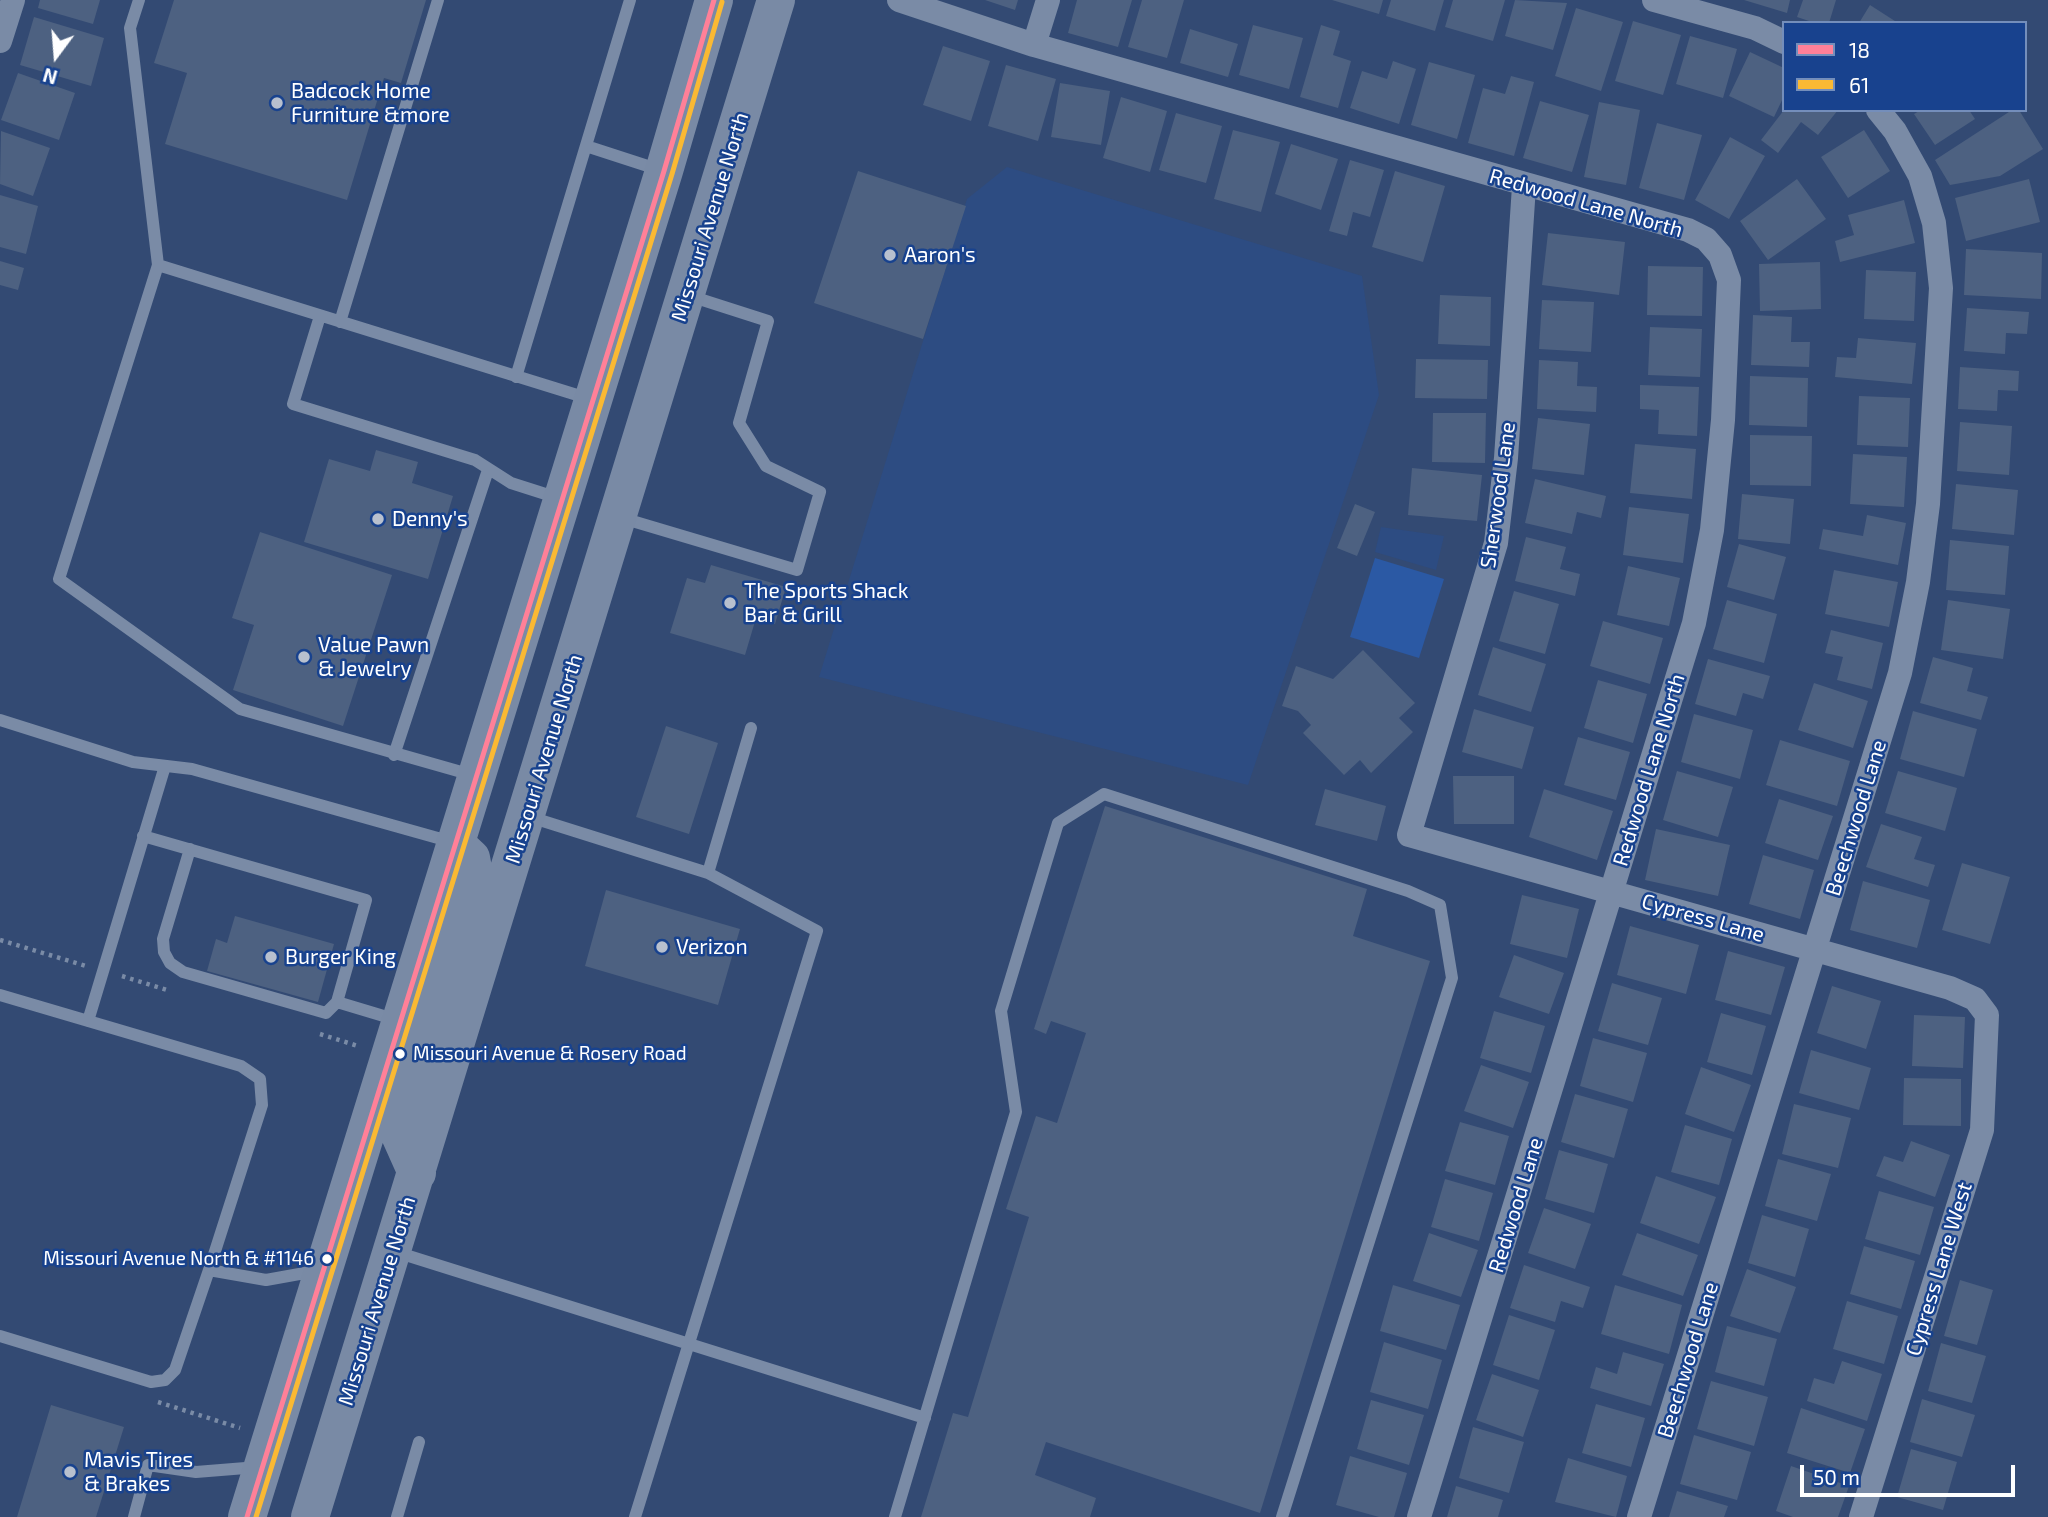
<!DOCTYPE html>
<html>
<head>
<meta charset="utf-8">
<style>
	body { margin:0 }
	#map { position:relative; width:2048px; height:1517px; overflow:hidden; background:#334a73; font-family:"Exo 2",sans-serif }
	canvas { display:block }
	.legend { position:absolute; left:1782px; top:21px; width:245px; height:91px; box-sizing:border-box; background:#18428e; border:2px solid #748ebb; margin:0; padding:9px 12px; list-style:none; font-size:21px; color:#fff }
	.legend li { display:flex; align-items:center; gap:14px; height:35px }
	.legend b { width:35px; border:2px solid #748ebb }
	.north { position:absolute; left:21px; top:21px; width:70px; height:70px; -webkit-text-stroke:5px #18428e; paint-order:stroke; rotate:196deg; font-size:19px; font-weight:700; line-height:28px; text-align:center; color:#fff }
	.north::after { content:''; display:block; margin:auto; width:24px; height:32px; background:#fff; clip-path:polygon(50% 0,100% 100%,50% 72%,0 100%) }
	.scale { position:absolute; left:1800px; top:1465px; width:215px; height:32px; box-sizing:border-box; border:4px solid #fff; border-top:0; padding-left:9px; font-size:21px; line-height:24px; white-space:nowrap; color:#fff; -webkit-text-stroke:5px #18428e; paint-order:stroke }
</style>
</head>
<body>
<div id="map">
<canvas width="2048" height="1517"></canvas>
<ul class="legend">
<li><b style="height:9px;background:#ff8098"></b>18</li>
<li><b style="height:9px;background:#fab933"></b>61</li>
</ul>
<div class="north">N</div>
<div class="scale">50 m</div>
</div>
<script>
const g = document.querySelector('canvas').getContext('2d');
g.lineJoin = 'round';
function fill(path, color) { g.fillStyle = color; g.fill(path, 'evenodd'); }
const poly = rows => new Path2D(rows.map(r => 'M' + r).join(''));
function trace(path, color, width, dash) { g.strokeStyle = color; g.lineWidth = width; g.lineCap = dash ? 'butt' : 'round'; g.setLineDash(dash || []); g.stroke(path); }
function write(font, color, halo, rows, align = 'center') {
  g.font = font + ' "Exo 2",sans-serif'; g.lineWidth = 5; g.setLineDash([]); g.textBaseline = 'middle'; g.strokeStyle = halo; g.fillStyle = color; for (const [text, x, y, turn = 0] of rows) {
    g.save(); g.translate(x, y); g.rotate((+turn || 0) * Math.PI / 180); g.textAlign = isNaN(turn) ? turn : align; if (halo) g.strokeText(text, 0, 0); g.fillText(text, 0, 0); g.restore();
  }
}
fill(poly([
	[1375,558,1444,579,1419,658,1350,637]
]), '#2b59a4');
fill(poly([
	[1007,167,1362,276,1379,395,1248,785,819,677,967,199],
	[1381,527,1444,536,1436,570,1375,552]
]), '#2d4c82');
fill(poly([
	[40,0,100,0,93,24,38,8],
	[174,0,426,0,401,83,384,78,347,200,165,144,187,73,154,63],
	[985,0,1018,0,1015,10],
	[1077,0,1132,0,1118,47,1068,33],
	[1142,0,1184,0,1167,58,1128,47],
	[1332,0,1383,0,1379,14],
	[1391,0,1444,0,1435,31,1386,16],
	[1453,0,1505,0,1493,41,1445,27],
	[1515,0,1567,3,1553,50,1505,36],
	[1744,0,1790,0,1787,13],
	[1803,0,1836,0,1829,23,1815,23,1797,17],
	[1870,5,1898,23,1859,23],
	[1576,8,1623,22,1601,91,1555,76],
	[34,17,104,38,91,86,20,65],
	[1633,21,1681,35,1663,95,1615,81],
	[1253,25,1303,38,1289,89,1239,75],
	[1321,25,1340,31,1333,55,1351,61,1338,108,1300,97],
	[1190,29,1238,44,1228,77,1180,63],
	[1690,36,1737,49,1723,98,1676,84],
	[943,46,990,61,971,121,923,105],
	[1750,52,1784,68,1784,96,1774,117,1729,96],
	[1393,61,1416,69,1399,124,1350,108,1362,71,1387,79],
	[1429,62,1475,75,1457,139,1411,125],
	[1006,65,1056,79,1038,141,988,126],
	[18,73,75,93,59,140,1,120],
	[1511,76,1534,82,1514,156,1468,143,1483,88,1505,94],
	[1060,83,1110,91,1101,145,1051,137],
	[1121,97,1167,111,1150,172,1103,158],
	[1540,101,1589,115,1572,172,1523,158],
	[1599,102,1640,110,1626,185,1584,177],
	[1784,110,1838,110,1818,135,1801,122,1778,153,1761,140],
	[1921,110,1969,110,1975,119,1935,145,1914,114],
	[2012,110,2019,110,2043,149,2000,176,1950,185,1935,160],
	[1176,113,1222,126,1206,183,1159,170],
	[1657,123,1702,135,1684,200,1639,188],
	[1233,130,1280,142,1261,212,1214,199],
	[1864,130,1890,171,1848,198,1821,157],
	[1,131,50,148,33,196,0,184],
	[1730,137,1765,156,1729,219,1695,200],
	[1291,144,1338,159,1321,210,1275,194],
	[1350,160,1384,170,1370,217,1353,212,1347,236,1329,231],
	[858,171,966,206,923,339,814,303],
	[1395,171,1445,186,1423,262,1372,247],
	[1797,179,1826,219,1768,260,1740,221],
	[2029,179,2040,222,1966,241,1955,198],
	[0,195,38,206,26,254,0,247],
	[1904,200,1915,243,1840,262,1835,241,1854,235,1848,215],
	[1548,233,1625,242,1619,295,1542,285],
	[1966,249,2042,253,2041,299,1964,295],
	[0,261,24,268,18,290,0,285],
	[1820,262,1821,309,1760,311,1759,264],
	[1648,266,1703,267,1702,316,1647,315],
	[1866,270,1916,272,1914,321,1864,319],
	[1440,295,1491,297,1490,346,1438,344],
	[1542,300,1594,302,1591,352,1539,349],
	[1967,308,2029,312,2027,334,2006,333,2005,354,1964,351],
	[1753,315,1792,317,1791,342,1810,342,1809,367,1751,365],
	[1650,327,1702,329,1700,377,1648,375],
	[1858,338,1916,343,1912,384,1835,377,1837,357,1856,358],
	[1416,359,1488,360,1487,399,1415,398],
	[1539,360,1578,362,1577,386,1597,387,1596,412,1537,409],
	[1960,367,2019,371,2018,391,1998,390,1997,411,1958,409],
	[1750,376,1808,378,1807,427,1749,425],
	[1640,385,1699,387,1697,436,1658,434,1659,410,1640,409],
	[1859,396,1910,398,1908,447,1857,445],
	[1433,413,1486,413,1485,463,1432,462],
	[1538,418,1590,424,1584,475,1532,469],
	[1960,422,2012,426,2009,475,1957,471],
	[1750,435,1812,436,1811,486,1750,485],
	[1635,444,1696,449,1692,499,1630,493],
	[376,450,418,462,412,483,453,496,428,579,304,542,329,459,370,471],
	[1853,454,1907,457,1904,507,1850,504],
	[1412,468,1482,475,1477,521,1408,515],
	[1535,479,1606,496,1601,518,1577,512,1572,534,1525,523],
	[1956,484,2018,490,2014,535,1952,529],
	[1742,494,1794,499,1790,544,1738,539],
	[1355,504,1375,512,1357,556,1337,548],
	[1629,507,1689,514,1683,563,1623,555],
	[1867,515,1906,523,1898,565,1819,549,1823,529,1863,536],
	[260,532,392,575,343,726,233,690,254,625,232,618],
	[1526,537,1566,547,1560,569,1580,574,1575,596,1515,581],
	[1950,540,2009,546,2005,595,1946,590],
	[1739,544,1786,557,1774,600,1727,587],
	[711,565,786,587,775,624,756,618,745,655,670,633,687,578,705,583],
	[1628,566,1680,578,1669,626,1617,615],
	[1834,570,1898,582,1889,627,1825,614],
	[1514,591,1559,604,1545,654,1499,641],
	[1727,600,1777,614,1764,663,1713,649],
	[1948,600,2010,609,2003,659,1941,650],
	[1603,621,1663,638,1650,684,1590,666],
	[1831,630,1883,643,1872,689,1837,680,1843,657,1825,653],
	[1493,647,1546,664,1531,712,1478,695],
	[1363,650,1415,703,1399,718,1413,732,1371,773,1360,760,1344,775,1303,733,1311,725,1298,711,1282,706,1296,666,1333,679],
	[1933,657,1973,668,1967,691,1988,697,1981,720,1920,703],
	[1708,659,1770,676,1763,699,1743,693,1736,716,1695,704],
	[1598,680,1647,694,1633,743,1584,728],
	[1814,683,1868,701,1853,748,1798,730],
	[1474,709,1534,727,1522,769,1462,752],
	[1913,711,1977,729,1964,777,1900,759],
	[1694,714,1753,730,1740,779,1681,762],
	[666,726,718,743,689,834,636,817],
	[1578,737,1630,752,1616,800,1564,785],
	[1780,740,1850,761,1837,806,1766,785],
	[1677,771,1733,787,1718,837,1663,820],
	[1898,771,1957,788,1945,831,1885,813],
	[1453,776,1514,776,1514,824,1454,824],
	[1325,789,1386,806,1377,841,1315,825],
	[1544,789,1613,811,1597,860,1529,837],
	[1779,799,1833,816,1818,860,1765,843],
	[1105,806,1367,889,1353,936,1430,961,1260,1513,1046,1442,1035,1475,1096,1498,1090,1517,921,1517,953,1413,968,1417,1029,1217,1006,1209,1036,1116,1057,1123,1086,1033,1051,1021,1046,1034,1034,1029],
	[1881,824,1922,837,1914,859,1935,865,1928,887,1866,867],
	[1656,829,1730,845,1718,896,1645,880],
	[1763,855,1814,870,1800,919,1749,904],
	[1962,863,2010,877,1990,944,1942,930],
	[1863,881,1930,900,1917,948,1850,930],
	[606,890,740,929,718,1005,585,966],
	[1522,895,1579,909,1567,958,1510,944],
	[235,916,334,944,318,1002,207,971,216,939,227,943],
	[1630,926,1699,945,1686,994,1617,975],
	[1728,951,1785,967,1771,1015,1715,1000],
	[1514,955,1564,973,1549,1014,1499,997],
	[1612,983,1662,998,1648,1045,1598,1031],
	[1832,986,1881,1001,1866,1049,1817,1033],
	[1494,1011,1545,1026,1531,1073,1480,1058],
	[1721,1013,1766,1026,1752,1075,1707,1062],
	[1914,1015,1965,1017,1963,1068,1912,1066],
	[1593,1038,1647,1053,1633,1102,1580,1086],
	[1811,1050,1871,1068,1859,1110,1799,1093],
	[1481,1065,1529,1082,1513,1128,1464,1111],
	[1701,1067,1751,1085,1734,1132,1685,1114],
	[1904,1078,1961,1079,1961,1126,1903,1125],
	[1575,1094,1628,1109,1614,1158,1561,1142],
	[1794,1104,1851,1118,1838,1168,1782,1154],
	[1460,1122,1509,1136,1495,1185,1445,1171],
	[1685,1125,1732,1139,1719,1185,1671,1172],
	[1911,1141,1950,1155,1935,1197,1876,1176,1884,1156,1903,1162],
	[1559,1150,1608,1164,1594,1213,1545,1199],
	[1778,1159,1831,1174,1817,1221,1765,1206],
	[1656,1176,1716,1197,1699,1244,1640,1223],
	[1445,1179,1493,1193,1479,1241,1431,1227],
	[1879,1191,1934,1207,1920,1255,1865,1239],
	[1544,1208,1591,1224,1575,1269,1528,1253],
	[1762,1215,1809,1229,1795,1277,1748,1263],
	[1429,1233,1478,1250,1461,1297,1413,1281],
	[1637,1233,1698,1255,1683,1296,1622,1275],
	[1864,1246,1915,1261,1901,1309,1850,1294],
	[1524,1265,1590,1287,1583,1308,1561,1301,1555,1322,1510,1308],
	[1747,1269,1796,1287,1780,1333,1730,1316],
	[1960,1280,1993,1290,1977,1345,1944,1336],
	[1393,1285,1460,1305,1446,1350,1380,1331],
	[1615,1285,1682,1305,1669,1354,1601,1334],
	[1847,1301,1898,1316,1884,1364,1833,1349],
	[1509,1315,1555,1330,1539,1380,1493,1365],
	[1727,1326,1777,1339,1764,1386,1715,1372],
	[1384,1342,1442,1360,1428,1409,1370,1392],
	[1941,1343,1986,1356,1972,1403,1928,1391],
	[1623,1352,1664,1364,1651,1406,1590,1388,1596,1367,1617,1374],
	[1842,1361,1882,1374,1867,1421,1807,1401,1814,1378,1834,1384],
	[1492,1374,1539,1390,1523,1437,1476,1420],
	[1711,1381,1768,1397,1754,1446,1697,1429],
	[1922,1399,1975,1415,1962,1457,1910,1442],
	[1371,1400,1424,1415,1409,1465,1357,1449],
	[1596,1404,1645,1418,1631,1467,1582,1453],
	[51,1405,124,1427,96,1517,17,1517],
	[1801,1408,1865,1429,1850,1473,1787,1453],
	[1473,1427,1524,1442,1509,1493,1459,1478],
	[1694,1435,1751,1452,1737,1500,1680,1484],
	[1911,1449,1957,1462,1943,1510,1897,1497],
	[1350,1456,1407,1473,1394,1517,1379,1517,1336,1505],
	[1568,1458,1627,1476,1616,1517,1555,1502],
	[1791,1466,1849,1486,1838,1517,1793,1517,1776,1511],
	[1456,1486,1503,1500,1498,1517,1447,1517],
	[1677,1491,1728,1506,1724,1517,1669,1517]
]), '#4d6181');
trace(poly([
	[0,940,86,966],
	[122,976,170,991],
	[320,1034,358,1046],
	[158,1402,240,1428]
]), '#7a8ba6', 4.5, [3.5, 5]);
trace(poly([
	[139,0,130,28,158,265],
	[586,146,660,170],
	[320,316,293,404,475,460,511,483,558,498],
	[340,322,438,0],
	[516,377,630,0],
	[622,518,797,570,820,492,766,466,739,423,768,321,690,296],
	[0,720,133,762,192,769,452,842],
	[394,755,488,470],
	[472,775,240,709,59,579,158,265,590,399],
	[530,817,708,873,817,931,635,1517],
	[143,836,366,900,337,1002,397,1020],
	[190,849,163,939,164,952,170,963,183,972,326,1013,337,1002],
	[708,873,751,728],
	[0,995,241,1066,260,1079,262,1105,209,1270],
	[88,1021,165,766],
	[396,1252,925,1418],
	[0,1336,151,1382,165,1380,175,1370,209,1270,266,1280,316,1271],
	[134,1517,148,1465,196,1472,258,1467],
	[397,1517,419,1442],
	[895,1517,1016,1112,1001,1011,1058,823,1104,794,1408,891,1440,905,1452,978,1282,1517]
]), '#7a8ba6', 12);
trace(poly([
	[899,0,1034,45,1688,230,1706,239,1720,255,1729,280,1723,420,1712,530,1694,623,1419,1517],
	[1654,0,1755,28,1784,42],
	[0,41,13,0],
	[1034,45,1048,0],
	[1524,186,1506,458,1496,543,1409,835,1950,988,1975,999,1987,1015,1982,1130,1861,1517],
	[1639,1517,1900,673,1918,582,1928,504,1941,288,1934,223,1920,176,1895,131,1878,110]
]), '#7a8ba6', 24);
trace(poly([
	[417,1173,400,1135,475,880,471,858,455,843],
	[247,1517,664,171,714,0],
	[310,1517,776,0]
]), '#798aa5', 38);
trace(poly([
	[247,1517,664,171,714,0]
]), '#ff8098', 5);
trace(poly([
	[256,1517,672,174,722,2]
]), '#fab933', 5);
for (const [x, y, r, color] of [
	[277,103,7,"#b8c0ce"],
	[890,255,7,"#b8c0ce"],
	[378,519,7,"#b8c0ce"],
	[730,603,7,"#b8c0ce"],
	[304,657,7,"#b8c0ce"],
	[662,947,7,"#b8c0ce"],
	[271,957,7,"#b8c0ce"],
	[400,1054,6,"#fff"],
	[327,1259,6,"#fff"],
	[70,1472,7,"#b8c0ce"]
]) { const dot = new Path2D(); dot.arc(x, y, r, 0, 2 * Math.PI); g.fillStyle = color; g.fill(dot); trace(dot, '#18428e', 2.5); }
write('19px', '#fff', '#18428e', [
	["Missouri Avenue & Rosery Road",413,1054],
	["Missouri Avenue North & #1146",314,1259,"right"]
], 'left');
write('21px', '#fff', '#18428e', [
	["Badcock Home",291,91],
	["Furniture &more",291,115],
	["Aaron's",904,255],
	["Denny's",392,519],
	["The Sports Shack",744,591],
	["Bar & Grill",744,615],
	["Value Pawn",318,645],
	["& Jewelry",318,669],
	["Verizon",676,947],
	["Burger King",285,957],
	["Mavis Tires",84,1460],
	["& Brakes",84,1484]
], 'left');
write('21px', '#fff', '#18428e', [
	["Redwood Lane North",1586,203,16],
	["Missouri Avenue North",710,217,-73],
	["Sherwood Lane",1498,495,-82],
	["Missouri Avenue North",544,759,-73],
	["Redwood Lane North",1649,770,-73],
	["Beechwood Lane",1856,818,-73],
	["Cypress Lane",1703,918,16],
	["Redwood Lane",1516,1205,-73],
	["Cypress Lane West",1939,1269,-73],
	["Missouri Avenue North",377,1301,-73],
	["Beechwood Lane",1688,1360,-73]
]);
</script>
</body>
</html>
